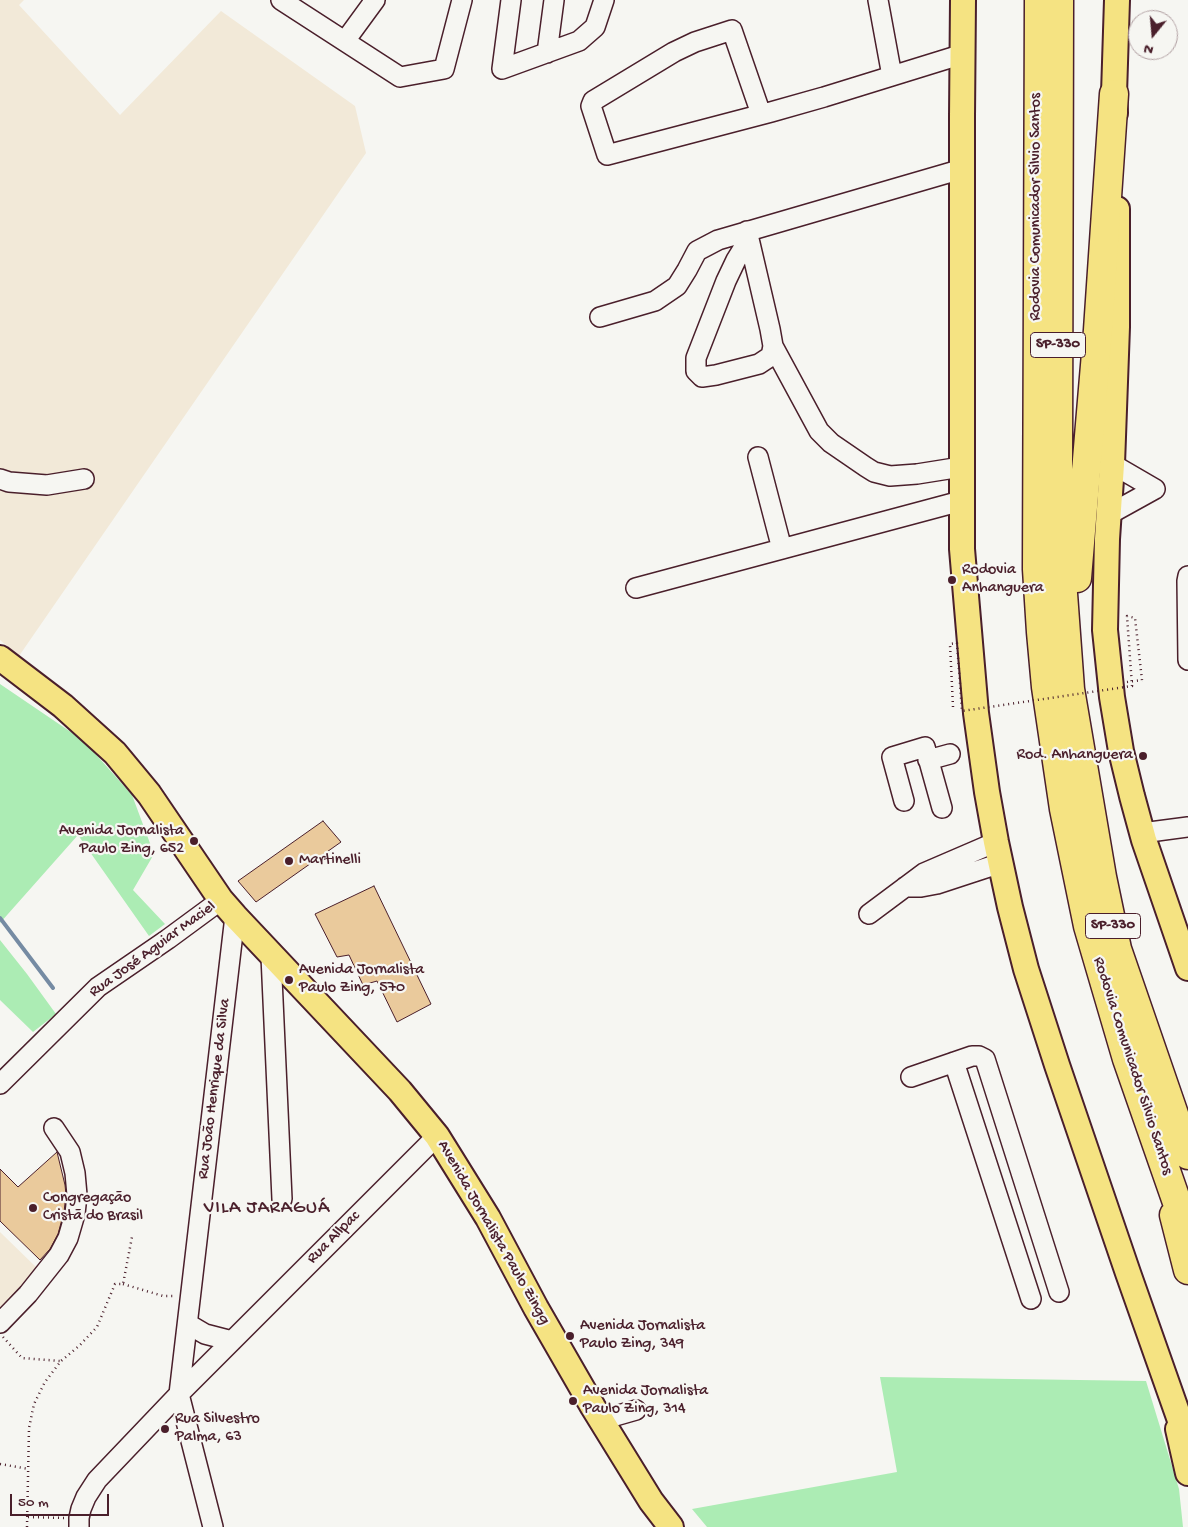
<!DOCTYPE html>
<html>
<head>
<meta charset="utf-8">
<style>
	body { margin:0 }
	#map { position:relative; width:1188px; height:1527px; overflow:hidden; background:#f6f6f2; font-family:"Gochi Hand",sans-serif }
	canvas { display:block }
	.north { position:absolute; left:1128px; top:10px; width:50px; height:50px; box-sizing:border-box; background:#f6f6f2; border:1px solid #b1a0a2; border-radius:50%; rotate:197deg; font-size:14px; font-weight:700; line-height:20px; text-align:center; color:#4a1f2b }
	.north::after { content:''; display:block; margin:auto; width:18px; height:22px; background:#4a1f2b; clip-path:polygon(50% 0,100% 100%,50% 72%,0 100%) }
	.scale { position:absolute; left:10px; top:1494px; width:99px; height:22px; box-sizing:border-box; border:2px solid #4a1f2b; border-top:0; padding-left:6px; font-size:15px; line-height:18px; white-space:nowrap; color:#4a1f2b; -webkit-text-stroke:4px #f6f6f2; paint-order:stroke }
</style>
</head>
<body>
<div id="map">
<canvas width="1188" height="1527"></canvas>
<div class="north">N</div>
<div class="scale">50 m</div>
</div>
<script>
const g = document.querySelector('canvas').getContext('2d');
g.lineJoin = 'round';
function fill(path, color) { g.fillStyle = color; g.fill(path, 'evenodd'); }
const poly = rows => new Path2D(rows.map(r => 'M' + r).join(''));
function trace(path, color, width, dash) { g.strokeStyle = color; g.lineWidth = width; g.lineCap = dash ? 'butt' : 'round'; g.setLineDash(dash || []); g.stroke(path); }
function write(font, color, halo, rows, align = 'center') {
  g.font = font + ' "Gochi Hand",sans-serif'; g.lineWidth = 4.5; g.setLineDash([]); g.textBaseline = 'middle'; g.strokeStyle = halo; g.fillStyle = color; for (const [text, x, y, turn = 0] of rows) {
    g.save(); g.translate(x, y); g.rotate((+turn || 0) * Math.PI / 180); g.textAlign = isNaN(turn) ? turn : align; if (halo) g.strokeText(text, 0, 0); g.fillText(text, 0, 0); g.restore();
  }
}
fill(poly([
	[0,0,24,0,19,5,120,115,221,11,355,106,366,153,19,656,0,640],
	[0,1232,38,1269,0,1309]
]), '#f2e9d8');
fill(poly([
	[0,684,84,741,132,795,154,854,133,890,165,924,149,936,78,835,0,923],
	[0,940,27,974,56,1014,33,1032,0,1000],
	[880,1377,1146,1381,1179,1489,1183,1527,707,1527,692,1509,897,1472]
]), '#acecb4');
trace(poly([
	[0,918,53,988]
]), '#758ba3', 4);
const building = poly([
	[323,821,341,842,256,902,238,881,323,821],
	[374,886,431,1004,397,1022,377,981,363,985,349,955,337,957,315,914,374,886],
	[57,1152,65,1185,66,1195,64,1212,58,1234,50,1249,40,1260,0,1221,0,1169,18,1187,57,1152]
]);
fill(building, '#eaca9c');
trace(building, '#4a1f2b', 1);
const minor = poly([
	[281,0,400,77,444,69,462,0],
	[511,0,502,69,579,41,595,27,604,0],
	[878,0,892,76],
	[345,41,375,0],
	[547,53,554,0],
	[761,114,732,30,695,42,674,52,593,101,591,106,607,155,771,112,824,97,963,54],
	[747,231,749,239,770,329,773,346,771,356,759,364,716,375,702,377,696,371,696,358,726,281,736,260,749,239],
	[600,317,655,301,677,286,687,270,697,251,718,240,962,169],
	[773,346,819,431,831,443,866,467,874,472,890,476,917,474,961,467],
	[758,457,782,549],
	[1112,464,1155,489],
	[0,479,9,482,47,485,84,479],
	[1108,515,1155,489],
	[1188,576,1187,581,1188,660],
	[636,588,961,501],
	[928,760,950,754],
	[904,801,892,757,925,747,942,808],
	[1142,833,1188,827],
	[905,887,921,887,937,884,1001,863],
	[869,914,924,873,996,842],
	[271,956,282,1199],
	[954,1062,1031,1299],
	[911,1077,972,1056,979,1056,985,1059,1059,1292],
	[0,1084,98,987,168,939,221,900],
	[0,1323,28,1294,59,1255,68,1238,75,1214,77,1195,75,1173,70,1152,54,1128],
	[188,1324,205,1334,232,1341],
	[601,1420,636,1410],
	[79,1527,79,1518,81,1509,86,1497,97,1480,179,1394,437,1136],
	[213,1527,179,1394,235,916]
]);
const major = poly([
	[963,0,962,117,962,549,976,713,987,792,996,842,1010,907,1026,969,1057,1065,1128,1273,1188,1443],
	[1115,113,1114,94,1117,0],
	[1117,209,1117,327,1112,464,1107,539,1105,630,1112,697,1121,751,1132,796,1144,840,1188,968],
	[0,658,63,706,115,753,149,794,221,900,235,916,400,1091,437,1136,488,1218,536,1308,593,1407,651,1501,671,1527],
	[1178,1429,1188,1473]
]);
const highway = poly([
	[1039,0,1037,569,1041,632,1046,687,1064,809,1088,926,1127,1059,1188,1234],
	[1059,0,1058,464,1062,580,1070,689,1102,877,1117,949,1188,1155],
	[1077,578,1098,330,1114,94],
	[1174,1215,1188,1270]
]);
trace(minor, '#4a1f2b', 22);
trace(major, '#4a1f2b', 28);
trace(highway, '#4a1f2b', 31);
trace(poly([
	[1127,682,1142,680],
	[123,1284,163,1296,175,1296],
	[3,1337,22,1358,60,1361],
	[0,1464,29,1469],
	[28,1517,65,1518],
	[27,1527,29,1428,34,1404,45,1382,61,1361,79,1346,97,1327,115,1284,123,1284,132,1237]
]), '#4a1f2b', 2.5, [1, 4]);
trace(minor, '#f6f6f2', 19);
trace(major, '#f5e382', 24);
trace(highway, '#f5e382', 28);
trace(poly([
	[953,707,950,644,957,643,962,711,1132,686,1127,616,1135,618,1142,680]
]), '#4a1f2b', 2.5, [1, 4]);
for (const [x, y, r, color] of [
	[952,580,5,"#4a1f2b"],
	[1143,756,5,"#4a1f2b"],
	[194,841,5,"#4a1f2b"],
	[289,861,5,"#4a1f2b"],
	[289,980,5,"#4a1f2b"],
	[33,1208,5,"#4a1f2b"],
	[570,1336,5,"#4a1f2b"],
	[573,1401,5,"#4a1f2b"],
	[165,1429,5,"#4a1f2b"]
]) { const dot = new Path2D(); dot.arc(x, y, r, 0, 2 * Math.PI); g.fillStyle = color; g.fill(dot); trace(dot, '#f6f6f2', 2); }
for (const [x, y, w] of [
	[1058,345,55],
	[1113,926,55]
]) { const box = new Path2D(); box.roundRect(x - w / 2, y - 12.5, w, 25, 4); g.fillStyle = '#f6f6f2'; g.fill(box); trace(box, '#4a1f2b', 1); }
write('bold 15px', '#4a1f2b', null, [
	["SP-330",1058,345],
	["SP-330",1113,926]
]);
write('16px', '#4a1f2b', '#f6f6f2', [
	["Rodovia Comunicador Silvio Santos",1037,207,-90],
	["Rua José Aguiar Maciel",153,950,-36],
	["Rodovia Comunicador Silvio Santos",1132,1066,72],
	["Rua João Henrique da Silva",215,1089,-83],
	["Avenida Jornalista Paulo Zingg",493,1233,60],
	["Rua Allpac",334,1238,-45]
]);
write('16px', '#4a1f2b', '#f6f6f2', [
	["Rodovia",962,571],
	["Anhanguera",962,589],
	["Rod. Anhanguera",1133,756,"right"],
	["Avenida Jornalista",184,832,"right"],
	["Paulo Zing, 652",184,850,"right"],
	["Martinelli",299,861],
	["Avenida Jornalista",299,971],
	["Paulo Zing, 570",299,989],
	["Congregação",43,1199],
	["Cristã do Brasil",43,1217],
	["Avenida Jornalista",580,1327],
	["Paulo Zing, 349",580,1345],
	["Avenida Jornalista",583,1392],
	["Paulo Zing, 314",583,1410],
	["Rua Silvestro",175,1420],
	["Palma, 63",175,1438]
], 'left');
g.letterSpacing = '1px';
write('19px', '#4a1f2b', '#f6f6f2', [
	["VILA JARAGUÁ",267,1209]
]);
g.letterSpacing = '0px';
</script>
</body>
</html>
